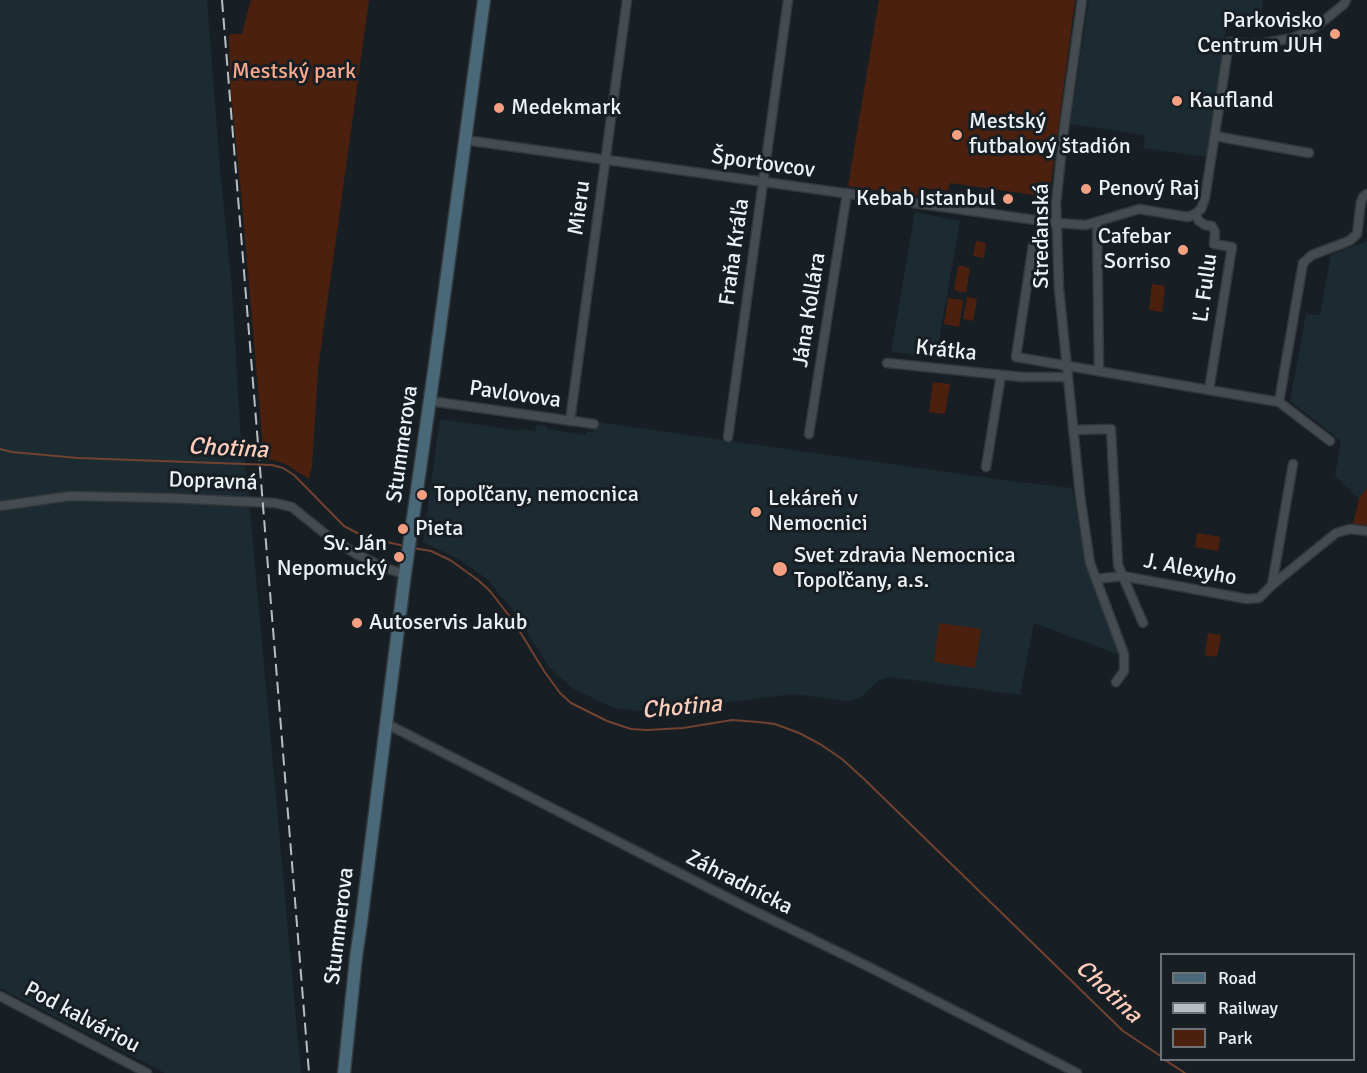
<!DOCTYPE html>
<html>
<head>
<meta charset="utf-8">
<style>
	body { margin:0 }
	#map { position:relative; width:1367px; height:1073px; overflow:hidden; background:#181f24; font-family:Signika,sans-serif }
	canvas { display:block }
	.legend { position:absolute; left:1160px; top:953px; width:195px; height:108px; box-sizing:border-box; background:#181f24; border:2px solid #6d7378; margin:0; padding:8px 10px; list-style:none; font-size:18px; color:#edf2f5 }
	.legend li { display:flex; align-items:center; gap:12px; height:30px }
	.legend b { width:30px; border:2px solid #6d7378 }
</style>
</head>
<body>
<div id="map">
<canvas width="1367" height="1073"></canvas>
<ul class="legend">
<li><b style="height:8px;background:#496879"></b>Road</li>
<li><b style="height:8px;background:#b8bec1"></b>Railway</li>
<li><b style="height:16px;background:#4c200f"></b>Park</li>
</ul>
</div>
<script>
const g = document.querySelector('canvas').getContext('2d');
g.lineJoin = 'round';
function fill(path, color) { g.fillStyle = color; g.fill(path, 'evenodd'); }
const poly = rows => new Path2D(rows.map(r => 'M' + r).join(''));
function trace(path, color, width, dash) { g.strokeStyle = color; g.lineWidth = width; g.lineCap = dash ? 'butt' : 'round'; g.setLineDash(dash || []); g.stroke(path); }
function write(font, color, halo, rows, align = 'center') {
  g.font = font + ' Signika,sans-serif'; g.lineWidth = 6; g.setLineDash([]); g.textBaseline = 'middle'; g.strokeStyle = halo; g.fillStyle = color; for (const [text, x, y, turn = 0] of rows) {
    g.save(); g.translate(x, y); g.rotate((+turn || 0) * Math.PI / 180); g.textAlign = isNaN(turn) ? turn : align; if (halo) g.strokeText(text, 0, 0); g.fillText(text, 0, 0); g.restore();
  }
}
fill(poly([
	[0,0,207,0,220,168,232,289,241,443,247,477,301,1073,165,1073,0,988],
	[1089,0,1263,0,1260,21,1254,26,1227,22,1206,157,1143,148,1145,135,1070,124],
	[915,212,960,221,936,357,891,352],
	[1367,241,1367,488,1359,499,1335,476,1341,441,1290,401,1306,314,1320,315,1331,255],
	[440,419,521,431,522,429,534,431,535,433,536,425,547,426,547,429,586,435,587,432,593,432,594,420,604,423,1010,481,1072,488,1082,541,1090,577,1120,655,1034,623,1020,695,891,677,879,680,860,698,847,701,793,694,729,702,644,711,614,708,572,688,549,667,515,613,487,579,460,560,423,542]
]), '#1c2a32');
fill(poly([
	[251,0,369,0,318,369,312,465,309,479,287,465,277,461,264,459,243,214,230,82,229,34,242,34],
	[879,0,1075,0,1049,197,950,183,948,191,924,188,923,197,848,186],
	[976,241,986,243,984,258,973,256],
	[958,266,964,266,965,267,970,268,966,292,959,292,959,291,954,290],
	[1152,284,1165,286,1162,312,1149,310],
	[967,297,977,299,973,321,963,319],
	[948,298,963,300,959,327,944,324],
	[933,382,950,384,945,414,929,412],
	[1367,488,1367,525,1353,524,1359,499],
	[1197,533,1220,537,1218,551,1195,547],
	[939,623,981,629,975,668,934,662],
	[1208,633,1221,635,1217,657,1205,655]
]), '#4c200f');
trace(poly([
	[0,449,12,452,78,458,272,465,283,468,294,475,344,526,359,534,379,540,404,546],
	[413,548,431,551,450,560,478,580,490,591,514,622,544,671,560,693,571,703,607,721,631,729,647,730,683,728,732,720,758,722,775,724,799,733,820,744,842,759,864,779,1123,1031,1162,1057],
	[1165,1060,1185,1073]
]), '#724231', 2);
const street = poly([
	[1082,0,1064,129,1056,204,1059,289,1080,495,1090,563,1124,654,1124,671,1116,682],
	[1215,136,1309,153],
	[465,140,1057,223,1086,225,1139,209,1188,217,1195,214,1201,209,1205,198,1229,42,1259,44,1293,38,1312,29,1326,19,1344,4,1346,0],
	[1195,214,1199,221,1205,225,1212,226,1215,232,1214,244,1232,247,1209,390],
	[1097,223,1099,371],
	[1033,245,1016,357,1279,402,1303,263,1312,255,1349,241,1357,234,1361,202,1363,197,1367,194],
	[887,363,1022,377,1067,377],
	[430,401,594,424],
	[1279,402,1330,441],
	[570,421,627,0],
	[1073,430,1111,429,1118,565,1143,623],
	[809,434,847,193],
	[728,437,788,0],
	[986,467,1001,375],
	[0,506,70,496,168,498,275,503,292,507,329,537,358,555,385,568,405,574],
	[1096,579,1123,576,1247,599,1259,598,1272,585,1336,533,1350,529,1367,531],
	[1272,585,1293,464],
	[387,724,746,907,869,967,1077,1073],
	[0,996,147,1073]
]);
const secondary = poly([
	[344,1073,356,957,361,923,405,574,434,371,484,0]
]);
trace(street, '#33383b', 11);
trace(secondary, '#33383b', 15);
trace(street, '#444c51', 8);
trace(secondary, '#496879', 12);
trace(poly([
	[222,0,309,1073]
]), '#b8bec1', 2, [12, 6]);
for (const [x, y, r, color] of [
	[1335,34,6,"#f3a082"],
	[1177,101,6,"#f3a082"],
	[499,108,6,"#f3a082"],
	[957,135,6,"#f3a082"],
	[1086,189,6,"#f3a082"],
	[1008,199,6,"#f3a082"],
	[1183,250,6,"#f3a082"],
	[422,495,6,"#f3a082"],
	[756,512,6,"#f3a082"],
	[403,529,6,"#f3a082"],
	[399,557,6,"#f3a082"],
	[780,569,8,"#f3a082"],
	[357,623,6,"#f3a082"]
]) { const dot = new Path2D(); dot.arc(x, y, r, 0, 2 * Math.PI); g.fillStyle = color; g.fill(dot); trace(dot, '#181f24', 2); }
write('22px', '#edf2f5', '#181f24', [
	["Parkovisko",1323,21,"right"],
	["Centrum JUH",1323,46,"right"],
	["Kaufland",1189,101],
	["Medekmark",511,108],
	["Mestský",969,122],
	["futbalový štadión",969,147],
	["Penový Raj",1098,189],
	["Kebab Istanbul",996,199,"right"],
	["Cafebar",1171,237,"right"],
	["Sorriso",1171,262,"right"],
	["Topoľčany, nemocnica",434,495],
	["Lekáreň v",768,499],
	["Nemocnici",768,524],
	["Pieta",415,529],
	["Sv. Ján",387,544,"right"],
	["Nepomucký",387,569,"right"],
	["Svet zdravia Nemocnica",794,556],
	["Topoľčany, a.s.",794,581],
	["Autoservis Jakub",369,623]
], 'left');
write('22px', '#f9a98d', '#181f24', [
	["Mestský park",294,72]
]);
write('22px', '#edf2f5', '#181f24', [
	["Športovcov",763,164,8],
	["Mieru",580,208,-82],
	["Streďanská",1042,236,-90],
	["Fraňa Kráľa",735,252,-82],
	["Ľ. Fullu",1206,288,-82],
	["Jána Kollára",810,310,-81],
	["Krátka",946,351,6],
	["Pavlovova",515,395,8],
	["Stummerova",403,444,-82],
	["Dopravná",213,482,2],
	["J. Alexyho",1190,570,11],
	["Záhradnícka",739,883,27],
	["Stummerova",340,926,-83],
	["Pod kalváriou",82,1018,28]
]);
write('italic 24px', '#feccba', '#181f24', [
	["Chotina",228,449,3],
	["Chotina",682,708,-5],
	["Chotina",1108,992,43]
]);
</script>
</body>
</html>
